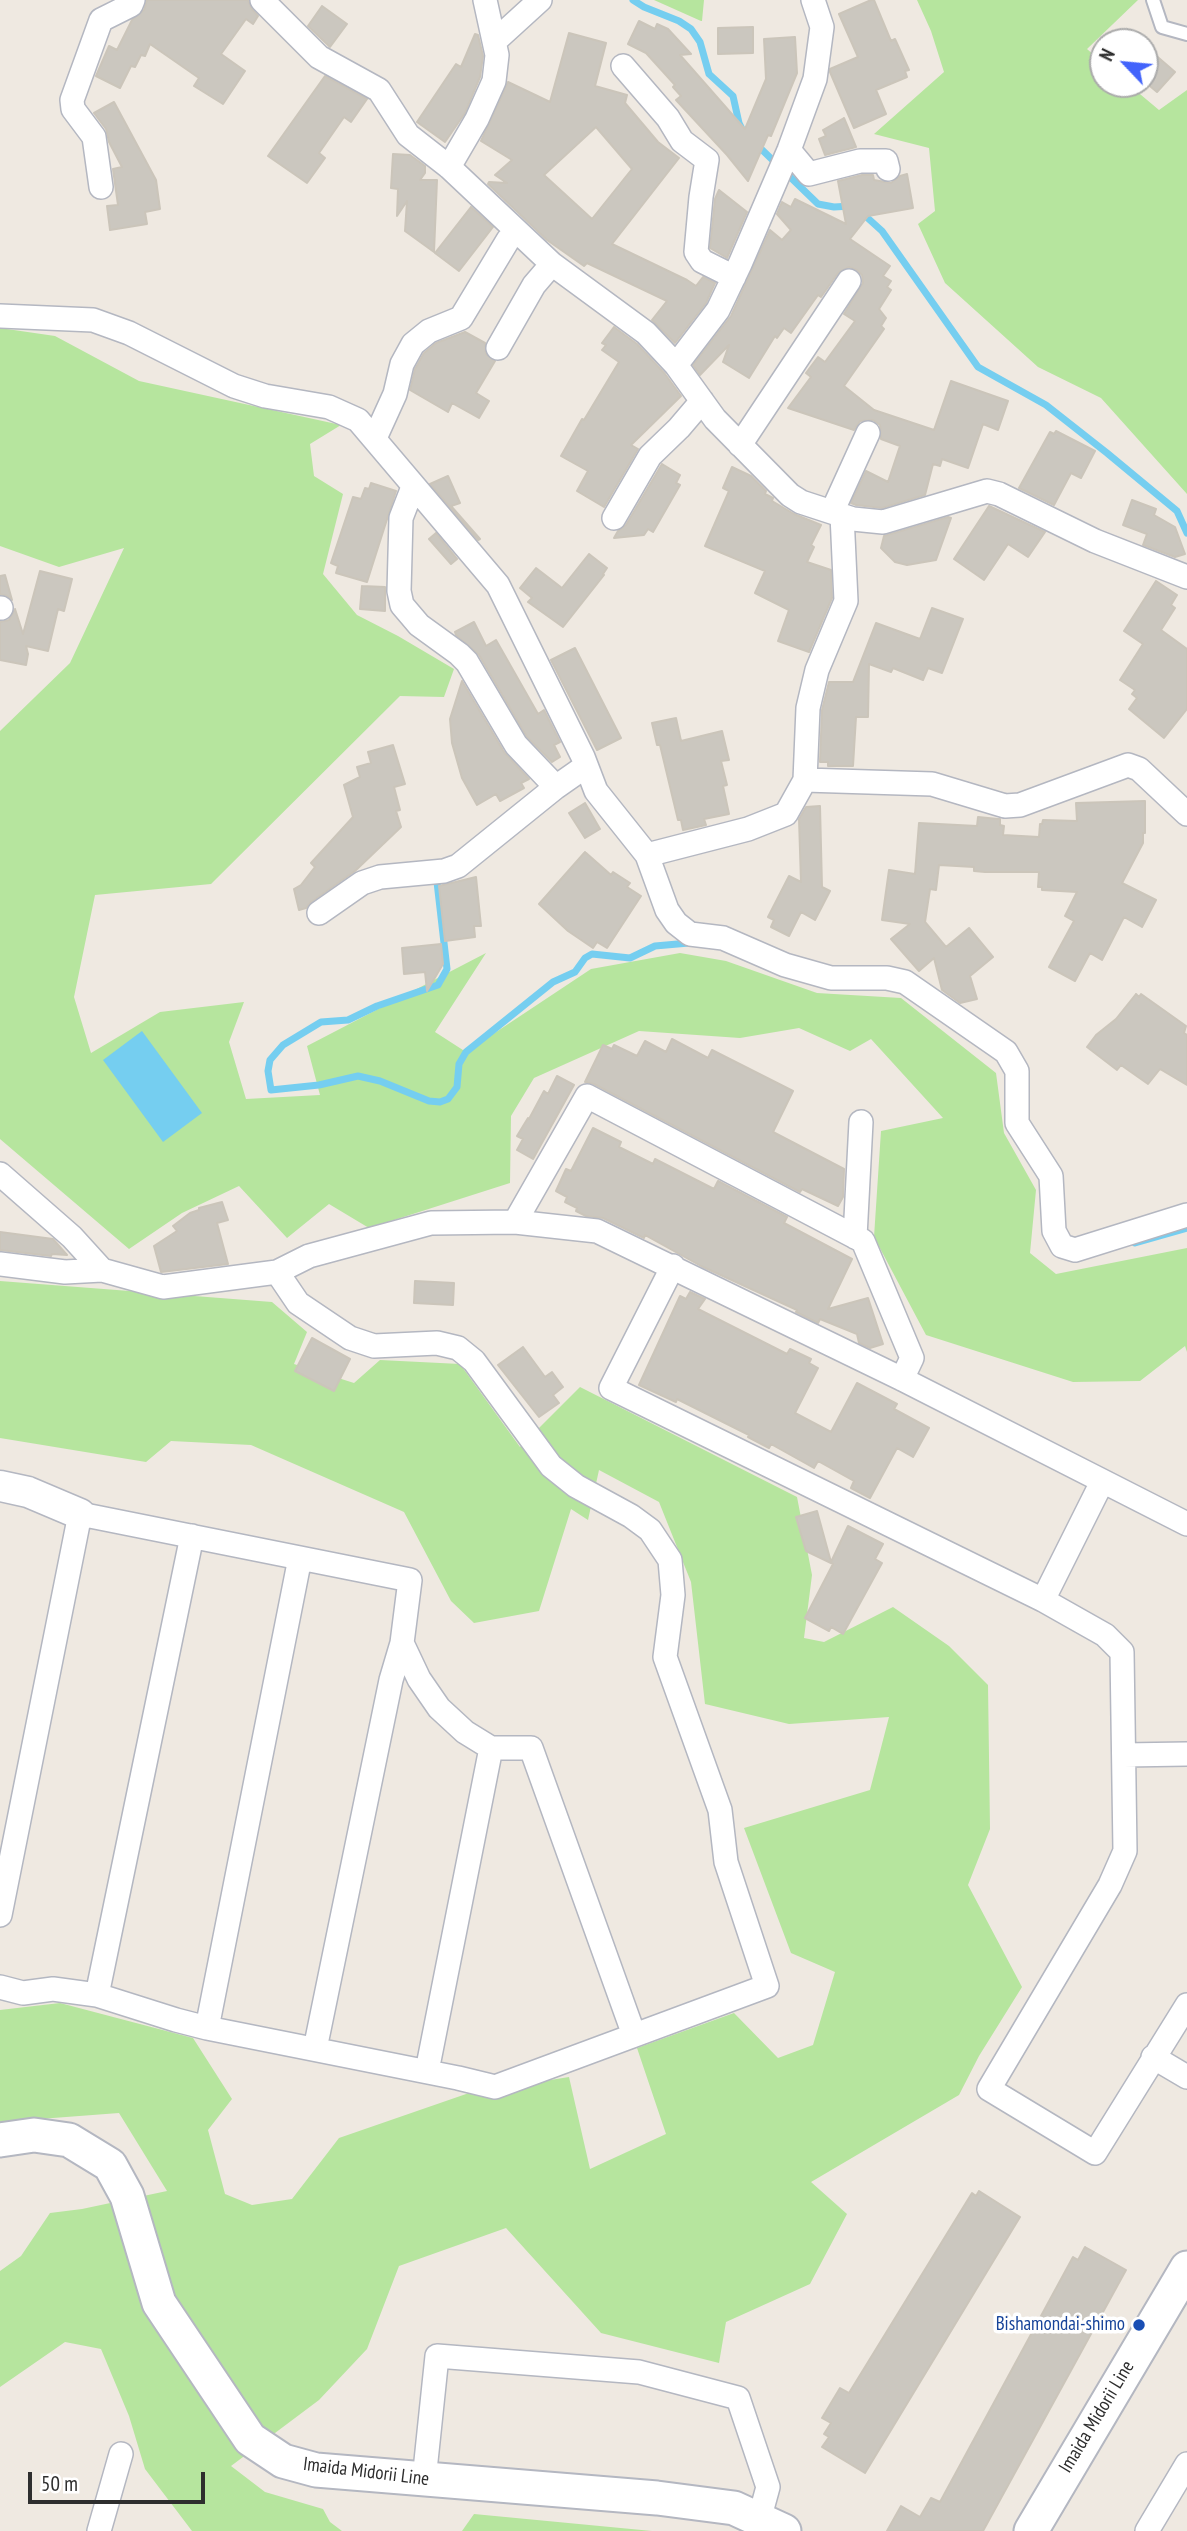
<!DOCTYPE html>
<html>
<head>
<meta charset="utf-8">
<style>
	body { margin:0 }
	#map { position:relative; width:1187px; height:2531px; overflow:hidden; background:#efe9e1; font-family:"PT Sans Narrow",sans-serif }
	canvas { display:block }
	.north { position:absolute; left:1089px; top:28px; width:70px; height:70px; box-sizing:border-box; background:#fff; border:2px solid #ababab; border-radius:50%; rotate:296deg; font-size:19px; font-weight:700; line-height:28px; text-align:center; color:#2e2e2e }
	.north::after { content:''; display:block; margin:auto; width:24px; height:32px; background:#4263fb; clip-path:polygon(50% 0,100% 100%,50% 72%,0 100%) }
	.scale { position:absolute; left:28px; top:2472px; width:177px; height:32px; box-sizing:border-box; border:4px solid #2e2e2e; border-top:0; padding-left:9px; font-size:21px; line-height:24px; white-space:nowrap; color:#2e2e2e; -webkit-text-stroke:5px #fff; paint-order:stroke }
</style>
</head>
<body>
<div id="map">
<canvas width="1187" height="2531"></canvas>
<div class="north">N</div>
<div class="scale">50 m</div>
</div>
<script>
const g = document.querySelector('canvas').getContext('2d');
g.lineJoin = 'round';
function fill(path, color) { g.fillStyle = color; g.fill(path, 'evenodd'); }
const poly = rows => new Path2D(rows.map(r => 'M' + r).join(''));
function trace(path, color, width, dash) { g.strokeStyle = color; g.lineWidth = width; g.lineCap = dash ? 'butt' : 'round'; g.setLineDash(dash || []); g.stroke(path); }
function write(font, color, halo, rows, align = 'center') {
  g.font = font + ' "PT Sans Narrow",sans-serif'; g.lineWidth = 7; g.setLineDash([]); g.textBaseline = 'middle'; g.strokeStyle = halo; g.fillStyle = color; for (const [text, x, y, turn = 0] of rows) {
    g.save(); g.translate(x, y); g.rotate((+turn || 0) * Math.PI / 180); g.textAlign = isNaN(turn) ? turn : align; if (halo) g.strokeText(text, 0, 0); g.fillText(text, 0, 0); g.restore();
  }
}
fill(poly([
	[654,0,704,0,702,21,701,21],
	[917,0,1138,0,1087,49,1103,63,1103,84,1128,84,1159,110,1187,90,1187,494,1101,398,1038,367,945,283,918,224,935,211,929,148,874,134,944,72,931,31],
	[0,328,55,336,139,381,341,425,310,444,314,476,343,494,323,574,357,615,398,636,454,669,444,697,400,696,211,884,95,895,74,997,91,1053,160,1012,244,1002,229,1042,246,1099,320,1095,307,1046,486,953,435,1032,466,1052,591,969,680,953,726,961,817,993,901,998,996,1073,1004,1133,1036,1190,1030,1253,1056,1274,1187,1248,1187,1352,1185,1346,1140,1381,1073,1382,926,1335,874,1237,881,1131,943,1118,871,1039,850,1051,799,1028,740,1038,639,1031,534,1078,511,1116,510,1183,369,1228,329,1204,287,1238,239,1186,182,1213,129,1249,0,1139,0,731,70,663,124,548,59,567,0,546],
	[0,1281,272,1302,307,1332,294,1364,354,1383,380,1360,460,1364,520,1447,580,1387,797,1497,812,1575,804,1638,824,1642,893,1607,949,1646,988,1685,990,1829,968,1885,1022,1987,979,2056,959,2095,811,2182,847,2214,810,2284,726,2322,719,2363,601,2333,506,2228,399,2266,367,2349,319,2400,231,2466,265,2492,323,2509,330,2522,342,2531,192,2531,145,2469,129,2416,101,2349,65,2342,0,2387,0,2271,21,2256,50,2213,82,2209,167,2191,119,2113,0,2122,0,2010,60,2003,193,2038,232,2099,208,2130,225,2194,252,2205,292,2199,339,2138,469,2093,569,2077,590,2169,666,2134,637,2048,734,2013,778,2058,813,2045,835,1972,791,1953,744,1828,870,1790,889,1717,789,1724,705,1704,691,1582,659,1502,599,1470,588,1520,571,1509,539,1611,474,1623,451,1601,404,1512,251,1445,171,1441,146,1462,0,1438],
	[474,2514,652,2531,462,2531]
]), '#b6e59e');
fill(poly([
	[142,1031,202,1113,163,1142,103,1060]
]), '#75cef0');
trace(poly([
	[633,0,644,7,679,21,691,29,700,42,709,74,733,96,739,123,742,129],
	[755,143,818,204,834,207,851,206],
	[861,212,882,231,978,367,1046,405,1107,453,1177,511,1187,533],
	[437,882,447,969,438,985,377,1006,348,1020,321,1022,283,1045,270,1060,268,1071,271,1090,319,1085,358,1076,380,1081,429,1101,440,1102,448,1099,457,1087,459,1064,466,1052,553,982,575,972,585,958,592,954,630,958,655,946,689,943],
	[1135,1243,1187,1228]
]), '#75cef0', 7);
const building = poly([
	[147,0,248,0,252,9,258,16,253,24,246,19,221,54,245,71,223,104,194,86,199,78,150,44,145,56,141,55,135,67,131,66,120,88,96,76,109,46,117,50,132,20,144,10,147,0],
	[871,0,874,0,891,41,895,39,909,70,905,71,907,77,876,90,886,114,854,128,830,72,830,69,858,57,839,14,871,0],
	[322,6,347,24,330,47,308,26,322,6],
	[639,21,655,29,657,24,668,29,691,54,680,55,745,129,766,79,764,39,795,37,797,73,771,136,768,135,748,181,727,155,676,100,681,96,673,87,675,85,646,53,628,44,639,21],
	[753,27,753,53,718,54,718,28,753,27],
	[569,33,606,43,595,86,627,95,625,103,658,142,679,158,612,244,687,280,696,286,703,277,715,283,706,303,675,343,652,320,667,301,587,263,584,266,547,240,488,184,489,182,507,183,495,175,512,160,481,141,508,82,550,102,569,33],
	[596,127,632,169,592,219,544,175,596,127],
	[475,34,478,35,483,56,480,77,465,113,445,142,417,122,456,64,461,67,475,34],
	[1145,46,1175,72,1157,92,1145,82,1145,46],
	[325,76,367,99,351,122,344,117,319,153,325,158,307,183,268,156,325,76],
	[114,102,156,180,160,209,145,212,147,224,110,230,107,206,118,205,113,169,122,167,109,142,106,129,94,113,114,102],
	[844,118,856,147,825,155,819,139,826,136,823,130,844,118],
	[393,154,410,155,425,166,425,173,420,180,437,180,434,252,405,231,407,201,397,216,398,189,391,188,393,154],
	[907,174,913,208,868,216,850,239,890,266,883,276,891,281,887,287,891,290,879,309,886,318,881,326,884,329,844,386,874,410,934,430,951,381,1008,401,998,430,983,424,968,468,942,459,940,466,933,464,925,495,882,508,856,505,851,503,866,471,888,482,900,446,881,439,880,425,873,420,860,421,854,430,788,408,811,377,806,373,818,357,825,362,855,321,844,314,863,283,862,275,857,270,849,267,838,273,821,297,818,295,791,333,784,328,777,338,775,336,749,378,723,362,729,345,700,375,693,365,731,316,770,230,782,240,791,230,777,214,782,202,791,207,795,199,846,224,838,181,862,175,873,175,874,180,891,183,900,176,907,174],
	[719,190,747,212,727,258,710,248,715,199,719,190],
	[471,207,493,227,459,271,435,253,471,207],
	[614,327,637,344,665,374,681,396,631,445,638,449,604,507,577,491,588,471,561,456,582,419,584,420,619,362,602,350,606,345,602,343,614,327],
	[465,332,485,343,486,354,495,361,476,393,489,401,479,418,452,403,448,412,410,390,415,369,424,353,436,343,465,332],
	[1056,431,1095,451,1081,478,1071,473,1054,505,1019,488,1050,432,1054,434,1056,431],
	[662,464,680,475,676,483,680,485,653,532,648,529,644,535,614,538,618,531,626,525,662,464],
	[732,467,751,476,766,491,765,494,773,498,772,501,794,514,821,525,811,545,814,547,807,562,831,570,832,598,809,652,778,641,789,610,755,593,765,571,705,546,729,491,723,488,732,467],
	[448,476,460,503,451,506,480,539,478,540,430,484,448,476],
	[371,483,396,491,367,582,336,573,338,566,331,563,353,497,361,499,365,488,369,489,371,483],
	[1132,500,1156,509,1154,515,1175,527,1185,554,1175,557,1143,545,1147,534,1123,525,1132,500],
	[989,506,1045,532,1028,557,1008,544,984,580,954,559,989,506],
	[948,517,951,518,936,560,907,565,895,562,881,548,884,536,948,517],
	[436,533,457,559,451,564,429,539,436,533],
	[589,554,607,568,603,574,604,575,563,627,528,602,532,598,520,588,536,568,562,588,589,554],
	[40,571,72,579,64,611,58,609,48,651,26,646,28,654,26,665,0,660,0,622,9,620,15,609,23,634,40,571],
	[5,575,12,600,7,596,0,594,0,576,5,575],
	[1156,581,1177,595,1171,605,1175,608,1161,630,1187,649,1187,709,1164,738,1129,709,1137,698,1132,694,1135,690,1120,680,1143,644,1124,631,1156,581],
	[362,586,385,587,385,611,360,609,362,586],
	[932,608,963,619,942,673,928,668,923,680,893,668,891,672,869,664,868,717,856,717,853,766,828,766,828,762,820,762,822,710,829,682,853,682,876,623,920,639,932,608],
	[474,622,486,646,496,640,538,714,544,710,560,742,554,745,560,757,552,762,527,737,479,655,456,635,455,632,474,622],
	[575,648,621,738,597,750,551,660,575,648],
	[462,681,504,752,529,779,521,783,524,788,500,801,496,794,477,805,462,778,452,743,450,719,462,681],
	[676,718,681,741,722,731,729,760,721,761,727,785,723,786,729,814,704,819,706,825,683,830,681,820,678,820,660,745,657,745,652,723,676,718],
	[393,745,405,784,394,787,400,810,396,811,401,827,355,871,311,902,306,908,299,910,294,889,301,885,315,867,311,863,353,817,344,785,360,777,357,767,371,763,368,752,393,745],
	[1145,801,1145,833,1143,833,1143,843,1122,883,1156,900,1142,927,1124,917,1102,960,1090,953,1075,981,1049,967,1074,921,1065,916,1077,892,1042,890,1042,887,1038,887,1039,872,985,872,974,871,974,867,939,865,936,890,930,889,925,922,946,947,969,928,993,957,970,976,977,999,960,1003,942,990,934,958,919,971,891,939,910,924,882,920,889,870,915,874,919,823,977,826,978,817,998,819,1000,819,1000,825,1004,826,1003,835,1039,837,1040,824,1042,824,1043,820,1077,821,1076,803,1145,801],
	[585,803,600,829,585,838,569,813,585,803],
	[820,806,822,887,830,891,815,920,801,912,789,936,771,927,774,920,768,917,789,876,801,882,799,819,806,807,820,806],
	[585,852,611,875,613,872,630,883,627,887,641,896,607,948,597,942,593,948,568,931,539,904,585,852],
	[476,877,481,926,474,926,475,937,445,941,439,886,476,877],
	[441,944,443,964,427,991,425,972,404,974,402,948,441,944],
	[1136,994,1139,997,1141,994,1186,1026,1184,1033,1187,1035,1187,1085,1160,1069,1148,1084,1121,1065,1117,1070,1087,1047,1096,1035,1116,1019,1136,994],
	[672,1039,708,1058,712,1050,793,1091,773,1132,844,1169,843,1197,838,1206,802,1189,800,1192,594,1084,585,1082,603,1045,612,1049,614,1045,637,1056,645,1041,666,1052,672,1039],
	[557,1076,574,1085,533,1159,517,1150,523,1139,517,1136,528,1118,529,1119,544,1091,548,1094,557,1076],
	[593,1128,621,1142,619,1147,653,1164,655,1159,714,1189,718,1181,787,1217,784,1223,852,1259,828,1309,868,1298,883,1344,870,1348,859,1343,857,1334,820,1319,818,1323,796,1312,797,1310,701,1266,645,1235,644,1238,603,1218,586,1216,576,1211,577,1208,565,1202,567,1197,556,1191,566,1169,571,1171,593,1128],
	[222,1202,228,1220,217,1223,228,1264,161,1272,154,1246,177,1231,173,1226,190,1213,199,1210,199,1208,222,1202],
	[0,1232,53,1239,67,1255,52,1254,51,1256,0,1250,0,1232],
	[415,1281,454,1283,453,1305,414,1303,415,1281],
	[690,1292,705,1299,698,1309,787,1354,790,1349,811,1359,809,1363,818,1368,795,1413,831,1432,857,1383,897,1404,894,1409,929,1428,913,1457,897,1448,870,1498,851,1488,854,1481,818,1461,814,1468,771,1444,769,1448,748,1437,749,1435,677,1399,676,1402,639,1385,680,1296,686,1299,690,1292],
	[312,1338,350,1359,334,1391,295,1371,312,1338],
	[523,1347,545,1377,552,1372,563,1387,553,1395,559,1403,539,1417,498,1365,523,1347],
	[817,1511,831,1562,848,1526,883,1544,875,1559,882,1563,843,1634,831,1627,829,1631,805,1618,833,1564,806,1551,796,1517,817,1511],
	[979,2191,1020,2217,865,2473,822,2447,829,2437,824,2434,831,2423,822,2418,840,2388,849,2393,972,2193,976,2196,979,2191],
	[1085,2247,1126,2270,983,2531,887,2531,901,2506,920,2517,931,2498,940,2502,1073,2257,1078,2260,1085,2247]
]);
fill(building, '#cbc7bf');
trace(building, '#cbc5ba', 2);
const service = poly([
	[1153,0,1162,27,1187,34]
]);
const minor = poly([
	[262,0,319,57,379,90,408,135,449,167,552,264,646,333,676,365,715,419,790,495,801,502,853,519,883,522,987,491,999,494,1095,541,1187,577],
	[495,41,540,0],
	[623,66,668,118,682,141,707,160,701,197,696,252,702,261,734,277],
	[789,150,809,174,860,161,886,161,888,169],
	[449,167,477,119,494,81,497,55,485,0],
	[101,187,94,137,73,109,72,100,101,20,131,5,133,0],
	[0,316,93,320,129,333,234,386,265,396,329,407,358,420,498,585,583,757,596,791,647,855,667,910,676,923,690,934,723,938,785,965,831,978,887,978,905,982,1006,1052,1017,1071,1017,1123,1051,1176,1054,1231,1062,1246,1075,1250,1187,1215],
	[498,348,534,285,552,264],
	[676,365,718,310,740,264,789,150,815,79,822,27,813,0],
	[375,438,395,394,402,364,413,344,429,331,461,318,508,240,516,232],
	[740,445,849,281],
	[413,487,401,518,399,591,402,605,419,625,459,654,467,662,516,745,556,787],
	[832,512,868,433],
	[614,518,650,456,679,428,702,401],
	[0,608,1,608],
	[805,780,932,784,1005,806,1020,805,1128,765,1139,769,1187,814],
	[647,855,748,829,786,814,805,780,808,708,817,670,846,601,842,515],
	[319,913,362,883,380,877,444,871,458,866,556,787,586,766],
	[0,1174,72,1237,102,1270,163,1287,277,1272,309,1256,431,1223,515,1222,597,1231,902,1379,1187,1524],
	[515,1222,587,1096,863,1241,912,1358,902,1379],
	[855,1237,861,1122],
	[0,1264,65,1272,102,1270],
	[673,1266,611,1388,1043,1600,1105,1635,1122,1652,1125,1851,1110,1885,989,2089,1095,2153,1187,2005],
	[1043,1600,1102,1482],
	[1124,1755,1187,1754],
	[0,1915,80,1514,410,1580,402,1643,419,1679,439,1708,465,1732,491,1748,531,1748,634,2035],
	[0,1987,23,1993,53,1989,97,1995,176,2020,207,2028,458,2078,495,2087,767,1986,726,1862,720,1810,665,1657,673,1595,670,1560,650,1530,631,1516,576,1486,551,1466,474,1361,458,1348,437,1343,374,1346,350,1338,298,1303,277,1272],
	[97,1995,192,1536],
	[207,2028,300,1558],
	[315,2049,391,1680,402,1643],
	[1153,2057,1187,2077],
	[427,2071,491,1748],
	[424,2480,437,2356,639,2372,738,2398,768,2487,759,2520],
	[99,2531,121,2454],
	[1147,2531,1187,2464]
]);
const tertiary = poly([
	[0,1486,28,1492,80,1514]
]);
const secondary = poly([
	[0,2140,34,2135,69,2140,110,2165,127,2196,159,2303,250,2439,283,2461,316,2470,657,2498,734,2508,784,2531],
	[1031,2531,1187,2268]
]);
trace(service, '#b4b7c1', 16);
trace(minor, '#b4b7c1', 26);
trace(tertiary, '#b4b7c1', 33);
trace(secondary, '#b4b7c1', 37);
trace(service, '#fff', 12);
trace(minor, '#fff', 23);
trace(tertiary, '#fff', 30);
trace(secondary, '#fff', 33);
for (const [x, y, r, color] of [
	[1139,2325,7,"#1a4fb4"]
]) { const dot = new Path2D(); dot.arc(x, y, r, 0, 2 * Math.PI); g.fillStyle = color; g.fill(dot); trace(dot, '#fff', 2.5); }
write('19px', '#164399', '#fff', [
	["Bishamondai-shimo",1125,2325]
], 'right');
write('19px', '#2e2e2e', '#fff', [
	["Imaida Midorii Line",1097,2417,-59],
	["Imaida Midorii Line",366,2472,7]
]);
</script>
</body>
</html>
